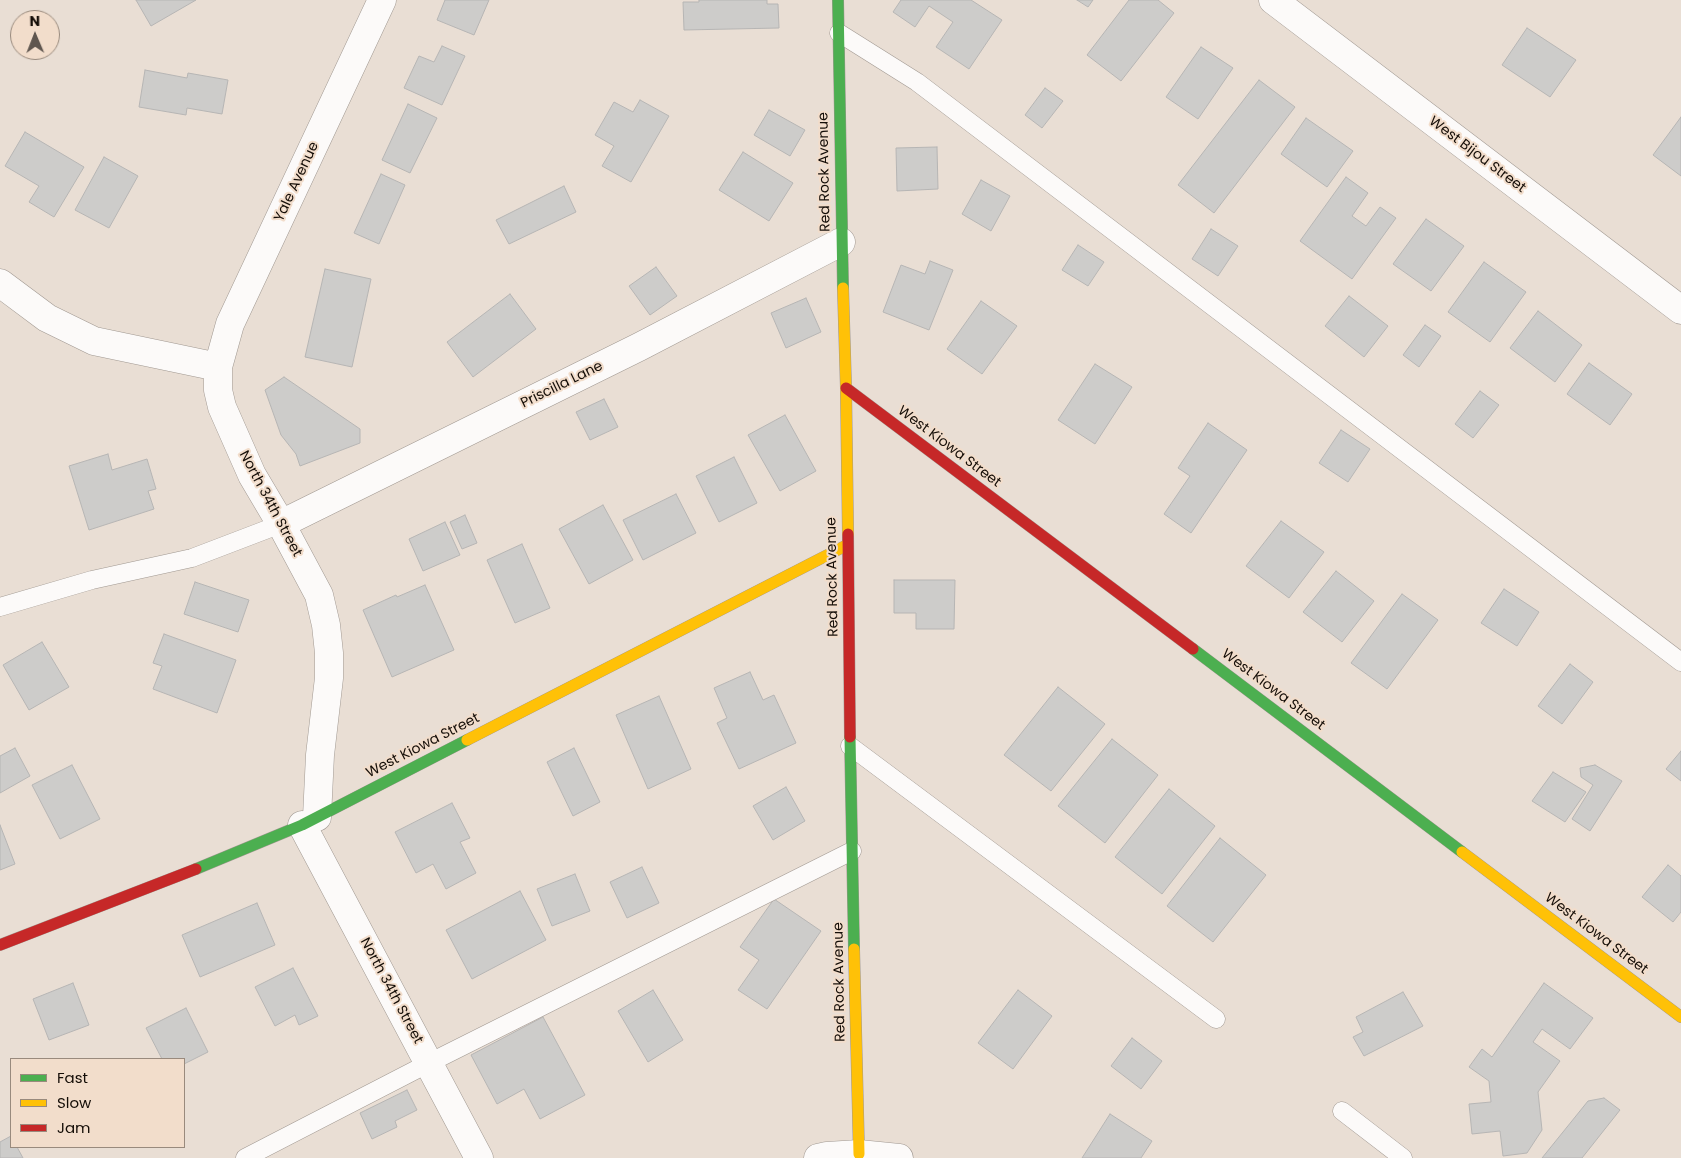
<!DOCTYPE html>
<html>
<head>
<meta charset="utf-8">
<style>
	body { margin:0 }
	#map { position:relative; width:1681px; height:1158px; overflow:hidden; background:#e9ded4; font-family:Poppins,sans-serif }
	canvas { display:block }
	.legend { position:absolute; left:10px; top:1058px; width:175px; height:90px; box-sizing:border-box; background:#f2ddcb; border:1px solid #998a7d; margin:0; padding:6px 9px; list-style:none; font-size:15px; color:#140d07 }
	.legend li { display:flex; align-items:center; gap:10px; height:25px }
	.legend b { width:25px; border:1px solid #998a7d }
	.north { position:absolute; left:10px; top:10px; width:50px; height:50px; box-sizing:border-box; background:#f2ddcb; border:1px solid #998a7d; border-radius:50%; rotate:359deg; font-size:14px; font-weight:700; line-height:20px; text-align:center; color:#140d07 }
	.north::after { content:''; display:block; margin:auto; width:18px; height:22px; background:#5f564f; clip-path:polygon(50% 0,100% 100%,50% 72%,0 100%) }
</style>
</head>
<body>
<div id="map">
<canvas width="1681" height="1158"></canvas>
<ul class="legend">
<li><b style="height:6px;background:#4caf50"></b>Fast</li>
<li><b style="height:6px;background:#ffc107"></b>Slow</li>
<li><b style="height:6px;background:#c62828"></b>Jam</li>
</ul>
<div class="north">N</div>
</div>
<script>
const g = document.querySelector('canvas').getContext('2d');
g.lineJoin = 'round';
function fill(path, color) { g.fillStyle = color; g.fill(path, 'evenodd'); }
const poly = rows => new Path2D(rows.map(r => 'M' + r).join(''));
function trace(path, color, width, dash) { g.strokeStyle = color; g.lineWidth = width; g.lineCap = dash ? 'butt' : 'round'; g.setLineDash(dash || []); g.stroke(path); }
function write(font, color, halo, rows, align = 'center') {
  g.font = font + ' Poppins,sans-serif'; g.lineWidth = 4; g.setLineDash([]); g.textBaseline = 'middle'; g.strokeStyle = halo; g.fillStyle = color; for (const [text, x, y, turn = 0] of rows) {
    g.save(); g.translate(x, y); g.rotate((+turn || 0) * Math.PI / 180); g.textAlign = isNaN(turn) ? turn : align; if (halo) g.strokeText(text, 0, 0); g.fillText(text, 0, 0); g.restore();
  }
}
const building = poly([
	[136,0,196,0,151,26,136,0],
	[445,0,489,0,474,35,437,20,445,0],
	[699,0,767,0,767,4,778,4,779,28,684,30,683,2,699,2,699,0],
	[901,0,971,0,1002,20,969,69,936,47,953,22,929,6,915,27,893,12,901,0],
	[1077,0,1093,0,1088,7,1077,0],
	[1129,0,1158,0,1174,13,1121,81,1087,55,1129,0],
	[1527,28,1576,60,1550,97,1502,65,1527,28],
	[442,46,465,56,442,105,404,88,419,56,434,62,442,46],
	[1201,47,1233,68,1198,119,1166,97,1201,47],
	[145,70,187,78,188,73,228,80,222,114,187,108,186,115,139,107,145,70],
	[1259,80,1295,107,1214,213,1178,185,1259,80],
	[1045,88,1063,101,1042,128,1025,115,1045,88],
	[640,100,669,116,631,182,602,166,614,146,595,135,614,102,633,112,640,100],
	[408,104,437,118,410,173,382,160,408,104],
	[769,110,805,130,790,156,754,135,769,110],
	[1681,117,1681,176,1653,155,1681,117],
	[1306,118,1353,151,1327,187,1281,154,1306,118],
	[25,132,84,167,54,217,29,202,39,186,5,166,25,132],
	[937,147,938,189,897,191,896,148,937,147],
	[743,152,793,183,769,221,719,190,743,152],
	[104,157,138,176,109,228,75,210,104,157],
	[381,174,405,185,379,244,354,233,381,174],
	[1346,177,1368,193,1352,216,1366,226,1380,207,1396,218,1352,279,1300,241,1346,177],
	[981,180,1010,196,991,231,962,214,981,180],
	[564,186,576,212,509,244,496,220,564,186],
	[1426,219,1464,246,1431,291,1393,264,1426,219],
	[1211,229,1238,246,1218,276,1192,259,1211,229],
	[1078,245,1104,262,1088,286,1062,270,1078,245],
	[930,261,953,270,929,330,883,312,901,265,925,274,930,261],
	[1484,262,1526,292,1490,342,1448,312,1484,262],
	[656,267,677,296,650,315,629,286,656,267],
	[325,269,371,279,352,367,305,357,325,269],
	[510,294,536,329,473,377,447,342,510,294],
	[1349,296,1388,326,1364,357,1325,326,1349,296],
	[806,298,821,332,786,348,771,313,806,298],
	[981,301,1017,326,982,374,947,349,981,301],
	[1538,311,1582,345,1555,382,1510,348,1538,311],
	[1425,325,1441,336,1419,367,1403,355,1425,325],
	[1589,363,1632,394,1610,425,1567,394,1589,363],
	[1095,364,1132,387,1095,444,1058,420,1095,364],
	[284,377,360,429,360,443,300,466,296,454,281,435,265,390,284,377],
	[1480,391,1499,405,1473,438,1455,424,1480,391],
	[604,399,618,427,590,440,576,412,604,399],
	[785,415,816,471,780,491,748,435,785,415],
	[1208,423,1247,450,1191,533,1164,514,1190,476,1178,468,1208,423],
	[1341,430,1370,449,1348,482,1319,463,1341,430],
	[108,454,112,470,147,459,156,489,148,491,154,509,89,530,69,466,108,454],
	[734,457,757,503,719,522,696,476,734,457],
	[676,494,696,533,643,560,623,520,676,494],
	[603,505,633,560,589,584,559,529,603,505],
	[465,515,477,543,462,549,450,522,465,515],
	[1281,521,1324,552,1289,598,1246,566,1281,521],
	[445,522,460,555,423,571,409,539,445,522],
	[522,544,550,608,515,623,487,560,522,544],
	[1336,571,1374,601,1342,642,1303,612,1336,571],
	[894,580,955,580,954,629,916,629,916,613,894,613,894,580],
	[195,582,249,600,238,632,184,614,195,582],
	[425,585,454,650,392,677,363,610,396,595,397,597,425,585],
	[1504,589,1539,612,1517,646,1481,623,1504,589],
	[1402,594,1438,620,1387,689,1351,663,1402,594],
	[164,634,236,660,217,713,153,689,162,666,153,663,164,634],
	[42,642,69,687,29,710,3,665,42,642],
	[1570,664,1593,682,1562,724,1538,706,1570,664],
	[750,672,763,700,774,695,796,743,739,769,717,723,727,718,714,688,750,672],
	[1058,687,1105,724,1051,791,1004,755,1058,687],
	[659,696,691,769,648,789,616,715,659,696],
	[1112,739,1158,775,1105,843,1058,806,1112,739],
	[15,748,30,776,0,793,0,756,15,748],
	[574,748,600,802,573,816,547,762,574,748],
	[1681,751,1681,781,1666,769,1681,751],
	[72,765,100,819,60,839,32,785,72,765],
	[1595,765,1622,781,1590,831,1572,819,1593,785,1581,777,1580,768,1595,765],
	[1553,772,1586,792,1565,822,1532,801,1553,772],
	[786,787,805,821,773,840,753,806,786,787],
	[1169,789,1215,826,1162,894,1115,857,1169,789],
	[452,803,470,838,460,842,476,873,446,889,433,864,416,873,395,832,452,803],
	[0,825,15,864,0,870,0,825],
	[1220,838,1266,875,1213,942,1167,906,1220,838],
	[1668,865,1681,876,1681,912,1673,922,1642,897,1668,865],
	[642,867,659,903,627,918,610,882,642,867],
	[575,874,590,911,552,926,537,889,575,874],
	[520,891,546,940,472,979,446,930,520,891],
	[774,899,821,931,767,1009,738,990,759,960,740,947,774,899],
	[257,903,275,945,200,977,182,935,257,903],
	[293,968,318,1016,299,1025,295,1015,275,1026,255,987,293,968],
	[73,983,89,1025,49,1040,33,999,73,983],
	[1544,983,1593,1018,1570,1049,1542,1029,1533,1042,1560,1061,1538,1092,1542,1130,1527,1153,1503,1156,1500,1131,1472,1134,1469,1104,1491,1102,1489,1081,1469,1067,1482,1049,1492,1057,1544,983],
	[653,990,683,1040,648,1062,618,1011,653,990],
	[1018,990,1052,1016,1013,1069,978,1043,1018,990],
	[1403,992,1423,1026,1364,1056,1353,1037,1363,1032,1356,1017,1403,992],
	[186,1008,208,1052,184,1064,184,1059,162,1059,146,1028,186,1008],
	[543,1017,585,1095,540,1119,524,1089,497,1104,471,1055,543,1017],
	[1132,1038,1162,1061,1141,1089,1111,1066,1132,1038],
	[407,1090,417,1110,395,1121,397,1127,372,1139,360,1113,407,1090],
	[1604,1098,1620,1110,1582,1158,1542,1158,1588,1101,1604,1098],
	[1110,1114,1152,1141,1141,1158,1082,1158,1110,1114],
	[11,1136,11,1147,17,1147,23,1158,0,1158,0,1142,11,1136]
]);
fill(building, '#cdccca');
trace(building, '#b6b5b4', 1);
const lane = poly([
	[839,33,917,82,1681,662],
	[0,607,92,580,192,558,281,524],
	[850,746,1216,1019],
	[1342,1111,1403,1158],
	[245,1158,429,1063,852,851]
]);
const street = poly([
	[1273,0,1681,310],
	[0,283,47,318,94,341,218,367],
	[281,524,639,347,841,242],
	[317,817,320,755,329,678,329,653,326,625,319,595,281,524,252,475,222,407,218,390,218,367,230,324,382,0],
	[302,825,479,1158],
	[818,1158,827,1156,859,1154,899,1158]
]);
const fast = poly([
	[838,0,843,288],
	[1193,649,1462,852],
	[850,737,854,949],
	[196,869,302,825,467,740]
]);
const slow = poly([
	[843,288,846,388,848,534],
	[467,740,847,545],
	[1462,852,1681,1017],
	[854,949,859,1154]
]);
const jam = poly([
	[846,388,1193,649],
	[848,534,850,737],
	[0,945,196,869]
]);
trace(lane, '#a09891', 19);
trace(street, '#a09891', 29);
trace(fast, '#a09891', 12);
trace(slow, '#a09891', 12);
trace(jam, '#a09891', 12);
trace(lane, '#fcfaf9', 18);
trace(street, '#fcfaf9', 28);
trace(fast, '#4caf50', 11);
trace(slow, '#ffc107', 11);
trace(jam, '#c62828', 11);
write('14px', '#140d07', '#f2ddcb', [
	["West Bijou Street",1477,155,37],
	["Red Rock Avenue",825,172,-91],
	["Yale Avenue",297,182,-65],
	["Priscilla Lane",562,385,-26],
	["West Kiowa Street",949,447,37],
	["North 34th Street",270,504,62],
	["Red Rock Avenue",833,577,-91],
	["West Kiowa Street",1273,690,37],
	["West Kiowa Street",423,746,-27],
	["West Kiowa Street",1596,934,37],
	["Red Rock Avenue",840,982,-91],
	["North 34th Street",391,991,62]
]);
</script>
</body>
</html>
